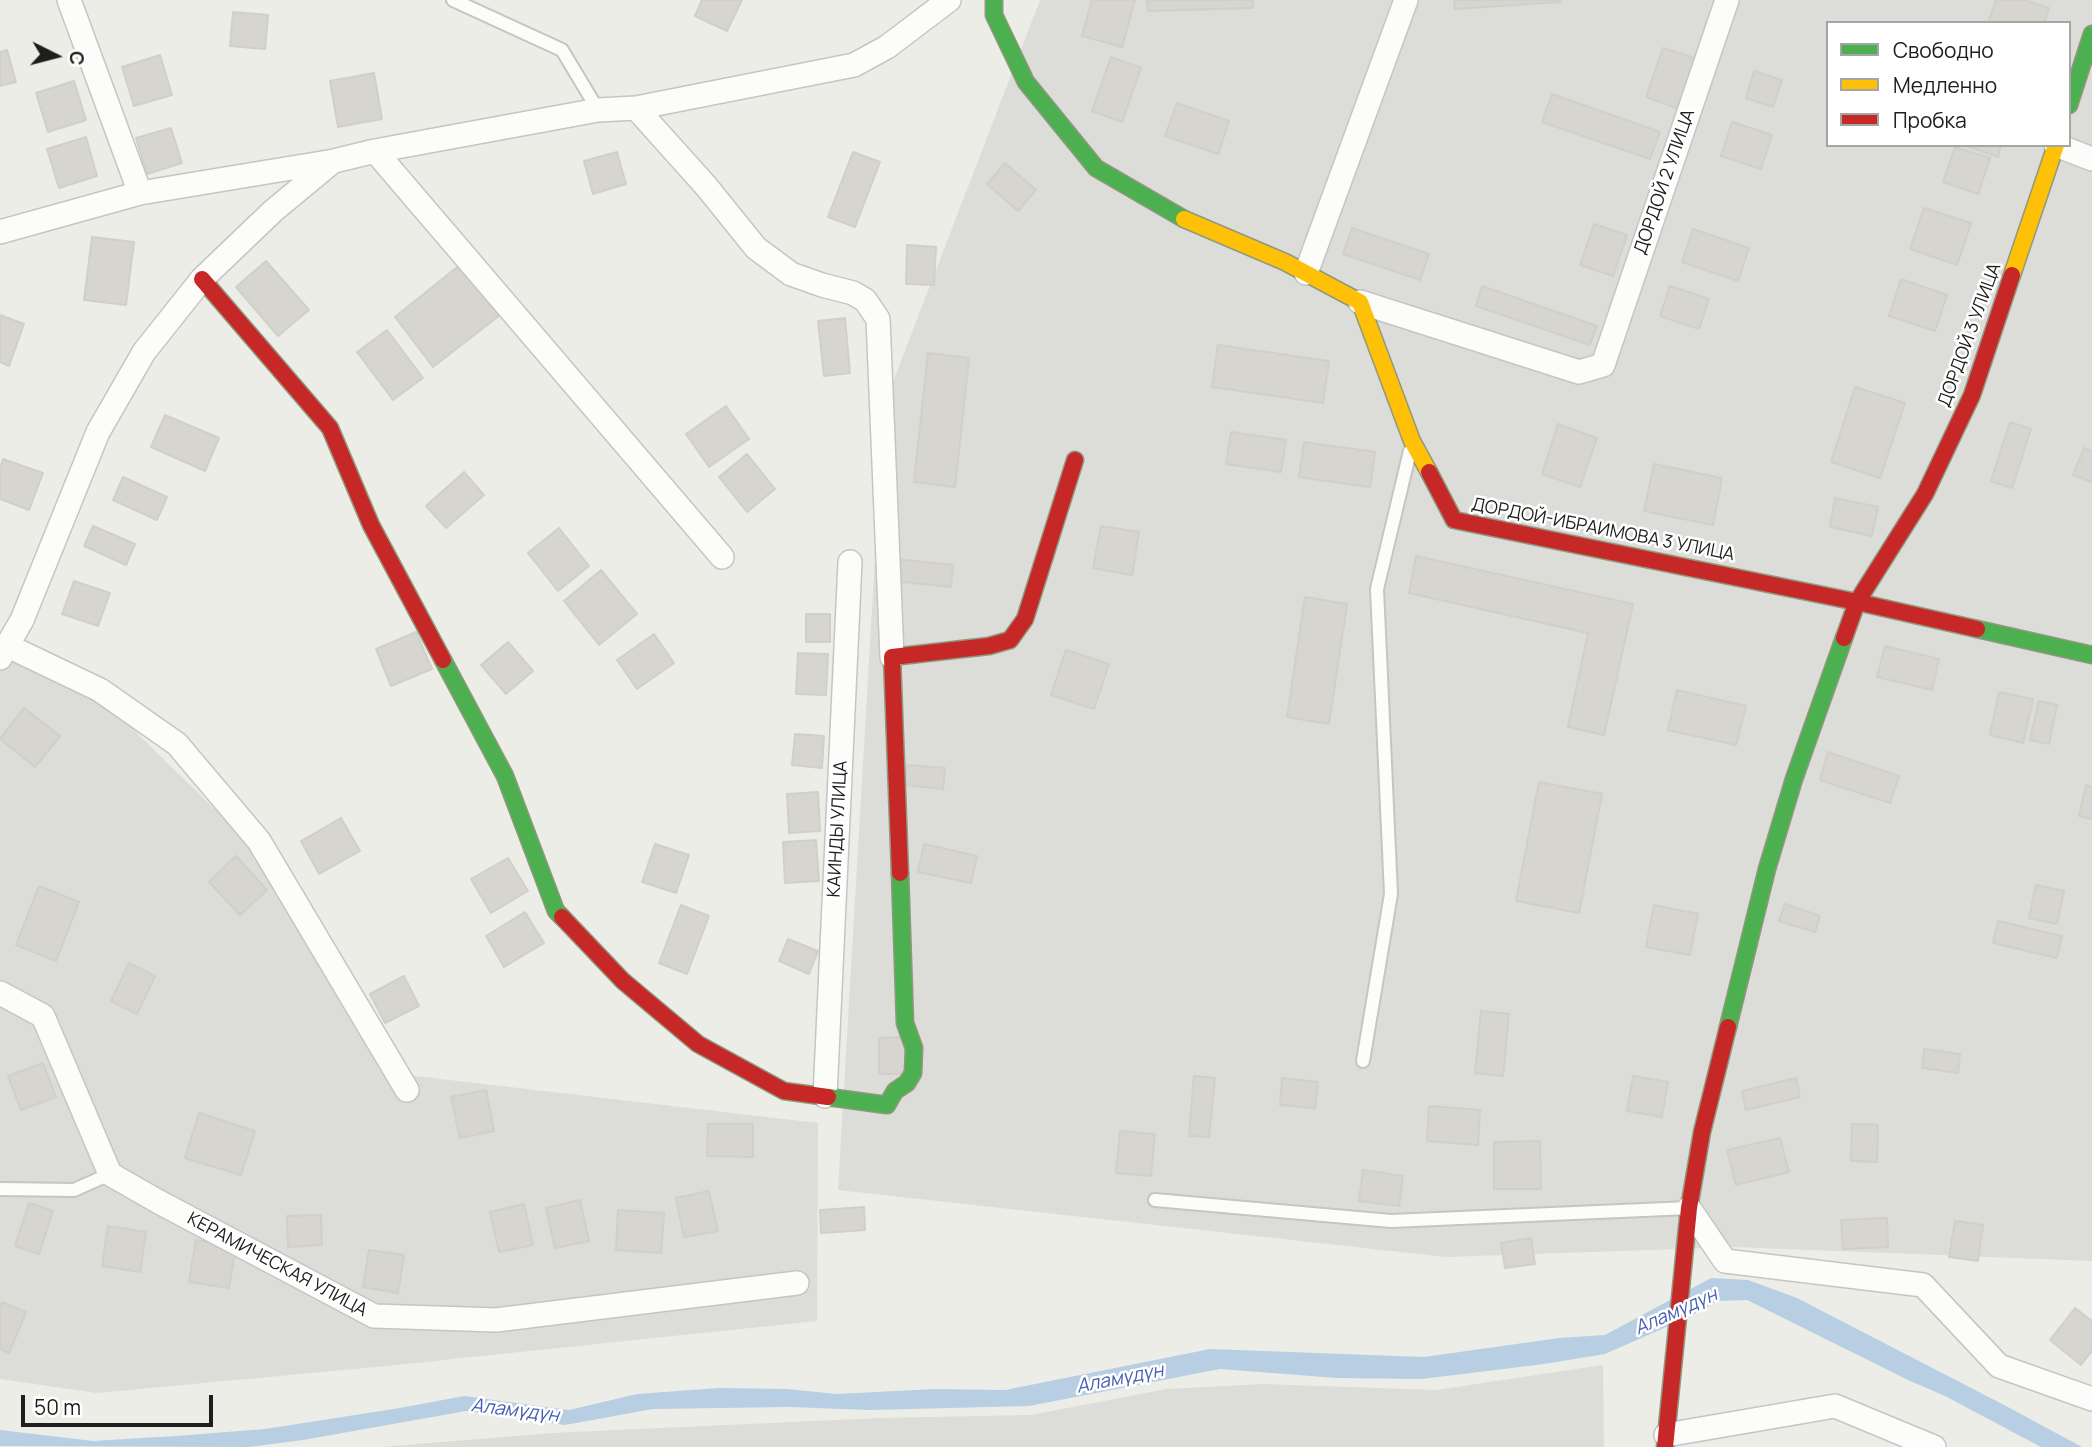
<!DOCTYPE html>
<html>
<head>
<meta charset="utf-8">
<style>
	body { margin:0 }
	#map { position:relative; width:2092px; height:1447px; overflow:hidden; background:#edede7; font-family:Manrope,sans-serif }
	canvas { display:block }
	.legend { position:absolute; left:1826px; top:21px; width:245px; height:126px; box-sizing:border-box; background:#fff; border:2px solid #a5a5a5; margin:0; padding:9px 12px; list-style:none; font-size:21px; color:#1e1e1e }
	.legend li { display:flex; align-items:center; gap:14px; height:35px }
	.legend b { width:35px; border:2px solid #a5a5a5 }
	.north { position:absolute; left:21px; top:21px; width:70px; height:70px; -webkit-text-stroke:5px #fff; paint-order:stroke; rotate:96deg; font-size:19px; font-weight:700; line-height:28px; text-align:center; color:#1e1e1e }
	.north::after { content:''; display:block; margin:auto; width:24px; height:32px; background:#1e1e1e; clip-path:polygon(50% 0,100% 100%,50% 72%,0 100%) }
	.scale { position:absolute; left:21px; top:1395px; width:192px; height:32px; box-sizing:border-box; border:4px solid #1e1e1e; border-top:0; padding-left:9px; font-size:21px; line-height:24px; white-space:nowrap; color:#1e1e1e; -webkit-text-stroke:5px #fff; paint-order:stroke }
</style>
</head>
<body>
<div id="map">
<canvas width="2092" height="1447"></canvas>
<ul class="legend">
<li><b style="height:9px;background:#4caf50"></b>Свободно</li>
<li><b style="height:9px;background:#ffc107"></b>Медленно</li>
<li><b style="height:9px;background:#c62828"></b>Пробка</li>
</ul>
<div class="north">С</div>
<div class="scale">50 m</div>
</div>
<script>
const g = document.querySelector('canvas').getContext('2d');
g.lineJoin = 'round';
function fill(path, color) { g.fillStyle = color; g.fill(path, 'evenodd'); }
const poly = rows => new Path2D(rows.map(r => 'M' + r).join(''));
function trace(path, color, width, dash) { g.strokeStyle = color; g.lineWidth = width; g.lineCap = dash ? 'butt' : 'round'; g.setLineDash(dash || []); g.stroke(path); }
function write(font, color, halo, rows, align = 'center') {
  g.font = font + ' Manrope,sans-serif'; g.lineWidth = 5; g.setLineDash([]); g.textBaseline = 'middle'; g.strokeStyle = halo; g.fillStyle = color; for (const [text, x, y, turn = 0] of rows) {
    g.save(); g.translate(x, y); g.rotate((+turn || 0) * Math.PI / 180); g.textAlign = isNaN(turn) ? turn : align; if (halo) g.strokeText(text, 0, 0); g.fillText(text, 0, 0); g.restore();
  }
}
fill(poly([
	[1040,0,2092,0,2092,1261,1735,1247,1446,1257,838,1190,884,405],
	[1828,23,2069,23,2069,145,1828,145],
	[0,657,103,700,239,833,311,949,381,1072,818,1123,817,1321,386,1366,97,1393,0,1379],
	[1603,1365,1604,1447,381,1447,552,1433,880,1418,1031,1415,1167,1389,1262,1384,1436,1390]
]), '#dcdcd8');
fill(poly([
	[1711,1278,1748,1280,1797,1298,2006,1406,2082,1447,2041,1447,1945,1396,1910,1381,1747,1300,1718,1301,1691,1316,1605,1354,1544,1364,1422,1379,1337,1378,1220,1369,1029,1406,870,1410,789,1407,653,1409,565,1425,466,1411,303,1440,249,1447,0,1446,0,1430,93,1441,176,1436,265,1429,400,1408,464,1396,569,1410,637,1394,719,1388,787,1389,836,1394,936,1389,1005,1390,1210,1349,1424,1357,1559,1338,1605,1335]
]), '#b8cee2');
const building = poly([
	[702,0,742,0,727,31,695,16,702,0],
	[1092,0,1135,0,1122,47,1082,36,1092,0],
	[1147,0,1253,0,1253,8,1148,11,1147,0],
	[1454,0,1560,0,1560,2,1455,9,1454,0],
	[1996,0,2024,0,2049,8,2044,23,1988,23,1996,0],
	[233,12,268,15,265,49,230,46,233,12],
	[1663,48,1697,59,1679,109,1646,97,1663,48],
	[7,50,16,82,0,86,0,52,7,50],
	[160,55,172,95,134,106,122,67,160,55],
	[1111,57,1141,68,1122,122,1092,111,1111,57],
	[1754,71,1782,80,1773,107,1746,98,1754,71],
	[374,73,382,119,338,127,330,81,374,73],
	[74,81,86,120,48,132,36,93,74,81],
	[1552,94,1660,132,1650,159,1542,122,1552,94],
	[1177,103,1229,121,1218,154,1165,136,1177,103],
	[1732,122,1772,135,1761,169,1721,156,1732,122],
	[171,128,182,163,147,174,136,138,171,128],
	[86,137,97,176,59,188,47,149,86,137],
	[1963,145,2001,145,1998,157,1963,145],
	[1955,147,1990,158,1978,194,1943,182,1955,147],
	[617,152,626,184,593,194,584,161,617,152],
	[853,152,880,162,855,227,828,217,853,152],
	[1005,163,1036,190,1018,211,987,184,1005,163],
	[1924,208,1971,223,1957,265,1910,249,1924,208],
	[1594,224,1627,235,1613,276,1580,265,1594,224],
	[1352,228,1429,254,1420,280,1343,254,1352,228],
	[1693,229,1749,248,1738,281,1682,262,1693,229],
	[92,237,134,242,126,305,84,300,92,237],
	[907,245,936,247,934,285,906,284,907,245],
	[466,260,504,312,433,367,395,317,466,260],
	[266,261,309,310,278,336,236,287,266,261],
	[1901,279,1947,295,1935,331,1889,316,1901,279],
	[1482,286,1597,326,1590,345,1476,306,1482,286],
	[1670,286,1709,299,1699,329,1660,316,1670,286],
	[0,315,24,324,9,366,0,362,0,315],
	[845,318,850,373,824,376,818,321,845,318],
	[387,330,423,378,393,400,357,352,387,330],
	[1218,345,1329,361,1323,403,1212,387,1218,345],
	[928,353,969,358,955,487,914,482,928,353],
	[1855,387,1905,403,1880,478,1831,462,1855,387],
	[726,406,749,439,709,467,686,434,726,406],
	[165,415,219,438,205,471,151,447,165,415],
	[2010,422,2031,429,2012,488,1991,481,2010,422],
	[1558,424,1597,438,1580,487,1542,474,1558,424],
	[1231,432,1286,440,1281,472,1226,464,1231,432],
	[1304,442,1375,452,1370,487,1299,477,1304,442],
	[2084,448,2092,451,2092,482,2073,475,2084,448],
	[747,454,775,489,747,512,719,477,747,454],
	[3,459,43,473,29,510,0,499,0,468,3,459],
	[1654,464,1722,478,1713,525,1644,511,1654,464],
	[464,472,484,495,446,528,426,506,464,472],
	[123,477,167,497,157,520,113,500,123,477],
	[1835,498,1878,507,1872,536,1830,527,1835,498],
	[93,526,135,544,126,565,84,546,93,526],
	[1101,526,1139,532,1132,575,1093,568,1101,526],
	[559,528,589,566,558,591,528,553,559,528],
	[1416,556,1633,604,1604,735,1568,727,1588,633,1409,593,1416,556],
	[896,559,953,565,951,587,894,581,896,559],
	[601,570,637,614,599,645,564,601,601,570],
	[74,581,110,593,98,626,62,614,74,581],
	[1305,597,1347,604,1329,724,1287,717,1305,597],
	[806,614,830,614,830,642,806,642,806,614],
	[416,632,432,669,391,686,376,649,416,632],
	[654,634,674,663,637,689,617,660,654,634],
	[508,642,533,671,506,694,481,665,508,642],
	[1885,646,1939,659,1932,690,1877,677,1885,646],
	[1066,650,1109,664,1094,709,1051,695,1066,650],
	[798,653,828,654,826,695,796,694,798,653],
	[1677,690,1746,706,1736,745,1668,730,1677,690],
	[1999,692,2033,699,2023,743,1990,735,1999,692],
	[2039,701,2057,705,2049,744,2030,740,2039,701],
	[24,708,60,736,35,767,0,739,24,708],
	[795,734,824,736,822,768,792,765,795,734],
	[1828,752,1899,776,1890,803,1820,780,1828,752],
	[907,765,945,768,943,789,904,785,907,765],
	[1539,782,1602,794,1579,913,1516,901,1539,782],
	[2086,785,2092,787,2092,819,2079,816,2086,785],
	[818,792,820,831,789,833,787,794,818,792],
	[341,818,360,851,319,874,301,841,341,818],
	[816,840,819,881,785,883,783,842,816,840],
	[655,844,689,855,676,893,642,882,655,844],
	[924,844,977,856,971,883,918,872,924,844],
	[236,856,267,890,240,915,209,882,236,856],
	[508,858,528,891,491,913,471,879,508,858],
	[2036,885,2064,891,2057,924,2029,918,2036,885],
	[39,886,79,902,56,961,16,945,39,886],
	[1785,904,1820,916,1815,932,1779,921,1785,904],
	[681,905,709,916,687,974,659,963,681,905],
	[1654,905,1698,914,1690,955,1646,947,1654,905],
	[525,912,544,943,504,967,486,936,525,912],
	[1998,921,2062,936,2057,958,1993,943,1998,921],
	[788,939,818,951,809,974,779,961,788,939],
	[129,963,155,976,137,1014,111,1001,129,963],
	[404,976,419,1006,385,1023,370,994,404,976],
	[1481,1011,1509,1014,1503,1076,1475,1073,1481,1011],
	[908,1037,909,1074,879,1074,879,1038,908,1037],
	[1924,1049,1960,1054,1958,1073,1922,1068,1924,1049],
	[43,1063,56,1097,21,1110,8,1076,43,1063],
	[1194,1076,1215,1078,1209,1137,1189,1136,1194,1076],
	[1633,1076,1668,1082,1662,1117,1627,1111,1633,1076],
	[1282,1078,1318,1082,1315,1108,1280,1105,1282,1078],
	[1796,1078,1800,1097,1746,1110,1742,1091,1796,1078],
	[486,1090,494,1131,460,1138,451,1097,486,1090],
	[1429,1106,1480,1110,1478,1145,1427,1141,1429,1106],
	[199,1113,255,1131,241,1175,185,1158,199,1113],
	[708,1124,753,1124,753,1157,707,1156,708,1124],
	[1852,1124,1878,1125,1877,1162,1851,1161,1852,1124],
	[1120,1131,1155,1134,1151,1176,1116,1173,1120,1131],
	[1780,1138,1789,1172,1736,1185,1727,1150,1780,1138],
	[1540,1141,1541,1189,1494,1189,1494,1142,1540,1141],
	[1363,1170,1403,1176,1399,1206,1359,1201,1363,1170],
	[709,1191,718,1231,684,1237,676,1198,709,1191],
	[580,1200,589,1241,555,1248,546,1208,580,1200],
	[29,1203,53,1211,39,1254,15,1246,29,1203],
	[524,1204,533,1245,499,1252,490,1212,524,1204],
	[864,1207,865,1230,821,1233,820,1210,864,1207],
	[618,1210,664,1213,661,1253,616,1250,618,1210],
	[321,1215,322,1245,288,1247,287,1216,321,1215],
	[1887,1218,1888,1247,1843,1249,1841,1220,1887,1218],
	[1955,1221,1983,1225,1978,1261,1949,1257,1955,1221],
	[108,1226,146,1232,140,1272,102,1266,108,1226],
	[1531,1238,1535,1264,1505,1268,1501,1243,1531,1238],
	[196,1240,236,1246,229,1288,189,1282,196,1240],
	[369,1250,404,1255,398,1293,363,1287,369,1250],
	[2,1302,26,1312,9,1353,0,1349,0,1307,2,1302],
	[2075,1308,2092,1321,2092,1351,2081,1365,2050,1340,2075,1308]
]);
fill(building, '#d6d5cf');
trace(building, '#d0cfc8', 2);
const lane = poly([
	[453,0,562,50,598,110],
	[1363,1061,1391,894,1377,589,1410,451],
	[0,1189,74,1190,110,1174],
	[1155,1200,1391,1221,1689,1208]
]);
const street = poly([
	[69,0,140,193],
	[636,108,706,186,756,248,791,274,822,285,853,293,865,300,878,319,892,657],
	[2056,145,2092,159],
	[375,151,722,557],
	[0,232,140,193,334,161,375,151,598,110,636,108,854,65,887,47,949,0],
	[1306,273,1406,0],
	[1360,302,1579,372,1603,365,1727,0],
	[8,646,100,690,177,744,259,841,407,1090],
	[0,658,22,620,98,432,144,352,202,279,273,211,331,163],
	[0,993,43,1016,110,1174,159,1202,374,1316,496,1320,797,1283],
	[825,1096,850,562],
	[1689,1208,1725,1261,1923,1285,1999,1366,2092,1399],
	[1666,1435,1835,1406,1934,1447]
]);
const fast = poly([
	[994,0,994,15,1026,82,1096,168,1184,219],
	[2069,105,2092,34],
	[1977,629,2092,655],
	[443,660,505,776,556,911,562,917],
	[1728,1027,1767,869,1794,779,1844,638],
	[828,1097,887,1105,895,1091,907,1083,913,1073,914,1048,905,1023,900,873]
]);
const slow = poly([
	[1184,219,1285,262,1360,302,1412,441,1429,472],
	[2012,275,2056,145]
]);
const jam = poly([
	[202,279,330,428,371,525,443,660],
	[1429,472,1454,520,1857,602,1977,629],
	[1844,638,1857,602,1925,494,1972,395,2012,275],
	[900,873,892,657,989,646,1010,640,1025,619,1075,460],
	[562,917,623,981,698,1044,784,1091,828,1097],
	[1665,1447,1689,1208,1702,1132,1728,1027]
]);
trace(lane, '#c5c5c3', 16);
trace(street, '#c5c5c3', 26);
trace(fast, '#90987e', 19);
trace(slow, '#90987e', 19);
trace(jam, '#90987e', 19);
trace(lane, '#fcfcfb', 12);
trace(street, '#fcfcfb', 23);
trace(fast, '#4caf50', 16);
trace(slow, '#ffc107', 16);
trace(jam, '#c62828', 16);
write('18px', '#1e1e1e', '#fff', [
	["ДОРДОЙ 2 УЛИЦА",1665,182,-71],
	["ДОРДОЙ 3 УЛИЦА",1970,335,-70],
	["ДОРДОЙ-ИБРАИМОВА 3 УЛИЦА",1603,530,11],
	["КАИНДЫ УЛИЦА",838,829,-87],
	["КЕРАМИЧЕСКАЯ УЛИЦА",277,1265,28]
]);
write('italic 19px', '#455fb4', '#fff', [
	["Аламүдүн",1676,1312,-24],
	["Аламүдүн",1120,1379,-11],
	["Аламүдүн",515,1411,7]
]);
</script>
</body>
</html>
